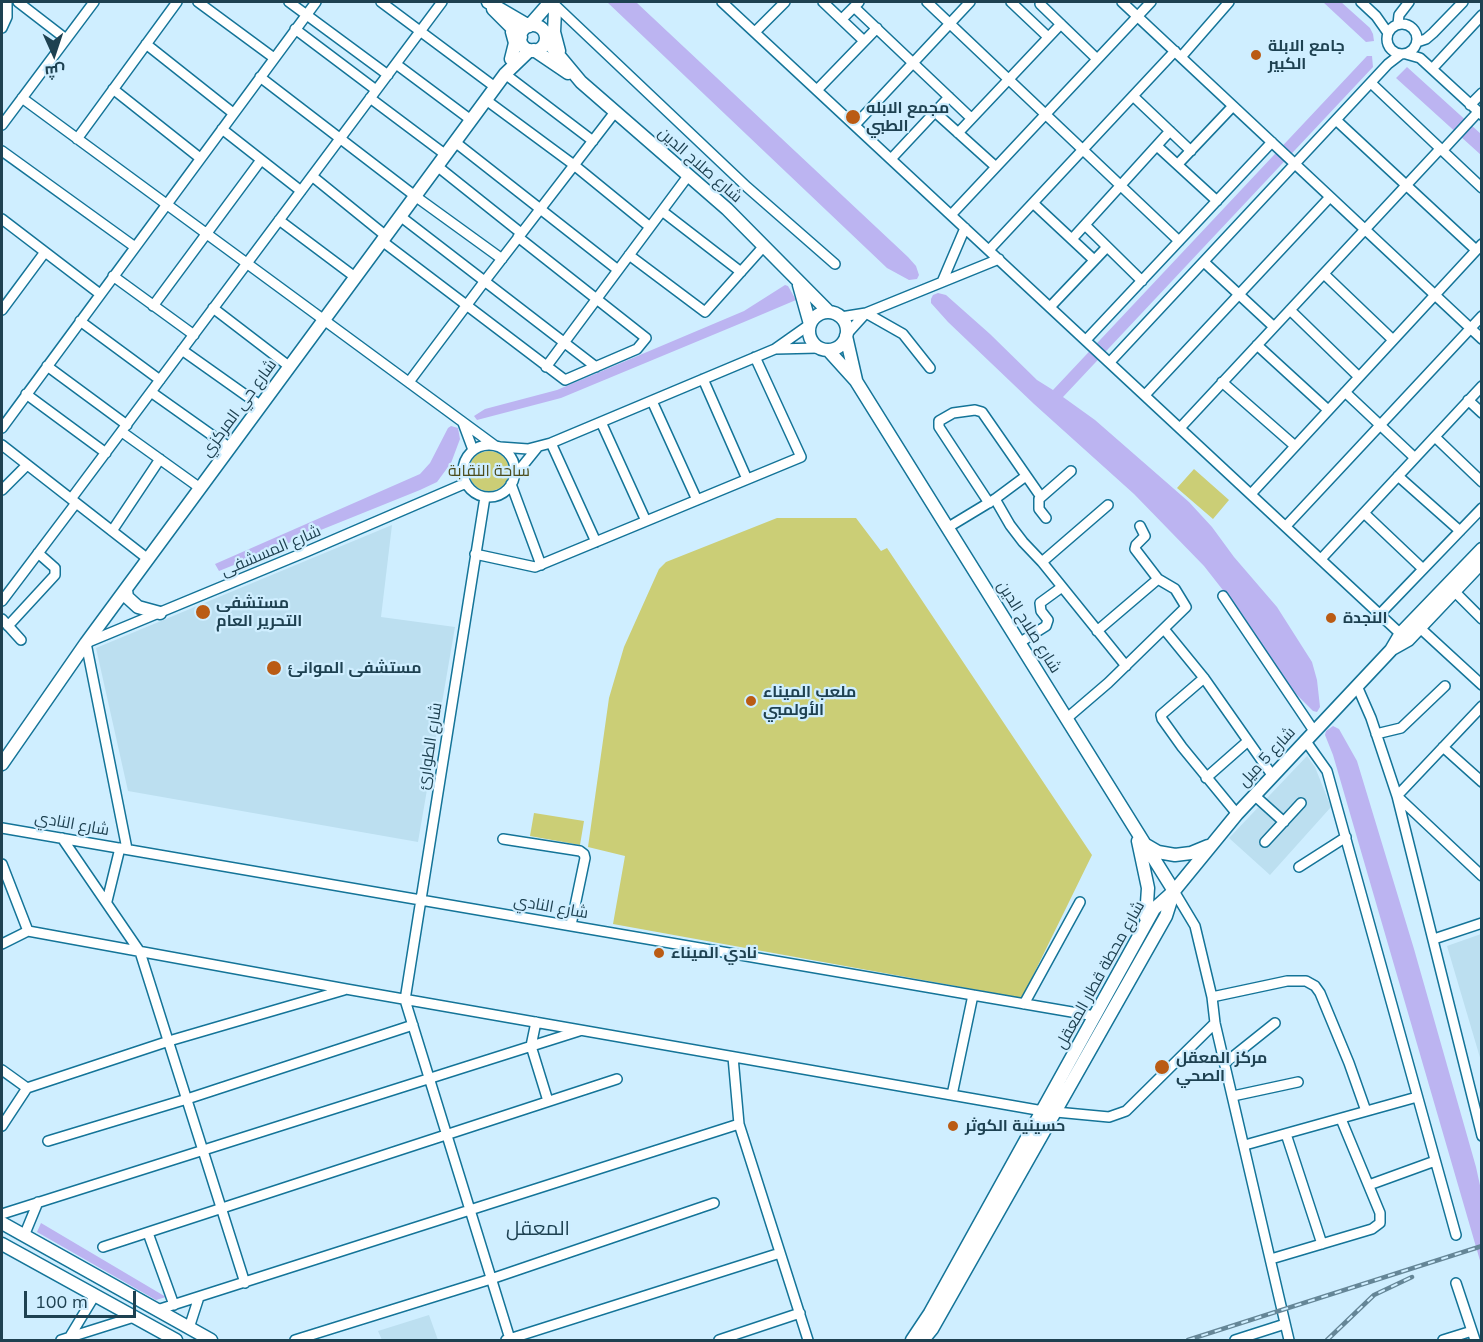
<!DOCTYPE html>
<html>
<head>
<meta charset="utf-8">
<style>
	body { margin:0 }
	#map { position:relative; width:1483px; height:1342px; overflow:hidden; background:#cfeeff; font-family:Mulish,Cairo,sans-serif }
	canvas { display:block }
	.frame { position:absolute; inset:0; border:3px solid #1e4151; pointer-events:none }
	.north { position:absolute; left:24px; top:24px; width:60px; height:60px; -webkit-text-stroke:4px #cfeeff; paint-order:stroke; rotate:177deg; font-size:16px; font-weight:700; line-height:24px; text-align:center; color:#1e4151 }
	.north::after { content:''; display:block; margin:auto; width:21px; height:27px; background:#1e4151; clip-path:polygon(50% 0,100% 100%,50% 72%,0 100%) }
	.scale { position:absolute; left:24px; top:1291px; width:112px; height:27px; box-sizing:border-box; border:3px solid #1e4151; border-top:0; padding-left:8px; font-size:18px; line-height:21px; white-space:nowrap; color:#1e4151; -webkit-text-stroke:4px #cfeeff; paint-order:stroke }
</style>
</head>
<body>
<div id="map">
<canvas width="1483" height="1342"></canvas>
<div class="frame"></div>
<div class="north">ش</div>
<div class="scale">100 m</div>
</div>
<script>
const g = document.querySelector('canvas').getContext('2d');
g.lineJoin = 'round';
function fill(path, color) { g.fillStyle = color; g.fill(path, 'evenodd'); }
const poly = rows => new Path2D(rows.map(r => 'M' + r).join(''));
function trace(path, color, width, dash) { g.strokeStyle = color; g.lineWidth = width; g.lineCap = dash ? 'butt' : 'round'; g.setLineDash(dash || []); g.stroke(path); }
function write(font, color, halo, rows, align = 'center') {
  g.font = font + ' Mulish,Cairo,sans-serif'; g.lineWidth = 4.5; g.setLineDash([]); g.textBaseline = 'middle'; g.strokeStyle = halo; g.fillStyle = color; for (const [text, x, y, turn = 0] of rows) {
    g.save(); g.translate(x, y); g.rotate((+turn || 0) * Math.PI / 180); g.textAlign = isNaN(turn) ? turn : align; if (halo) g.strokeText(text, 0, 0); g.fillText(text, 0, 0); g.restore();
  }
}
fill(poly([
	[392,525,381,617,455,627,418,842,128,791,96,648],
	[1307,756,1315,767,1331,807,1270,875,1229,838],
	[1481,934,1482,934,1481,1061,1447,946],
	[429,1315,438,1340,382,1340,378,1331]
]), '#bcdff0');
fill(poly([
	'469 471a20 20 0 1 1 40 0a20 20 0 1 1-40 0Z',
	[1194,469,1229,500,1213,519,1177,488],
	[777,518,856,518,881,551,887,548,1092,855,1022,998,613,924,625,856,588,847,609,698,624,647,659,569,666,562],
	[534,813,584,821,580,845,530,836]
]), '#cbce76');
fill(poly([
	[607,2,635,2,637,3,908,257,916,266,919,275,917,279,909,280,887,268],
	[1323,2,1341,2,1370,28,1373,34,1374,41,1366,42],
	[1367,56,1372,56,1373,67,1063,397,1095,420,1189,502,1212,527,1234,557,1277,607,1312,662,1317,680,1320,707,1317,712,1313,711,1295,693,1276,668,1244,617,1204,566,1134,494,1034,404,948,322,931,303,931,299,933,295,938,293,946,295,990,334,1037,380,1053,390],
	[1407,67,1481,134,1481,155,1396,78],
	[785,285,788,286,796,300,744,322,561,398,477,420,474,416,485,409,557,390,744,311],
	[451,426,458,428,460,439,451,463,437,482,420,490,219,571,215,564,420,474,430,463,448,428],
	[1333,726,1339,729,1357,761,1414,949,1476,1167,1481,1190,1481,1264,1333,755,1325,735,1326,731],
	[41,1223,166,1297,156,1300,37,1232]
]), '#bcb4f1');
const minor = poly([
	[18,2,66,39],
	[198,2,274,58],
	[289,2,388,75],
	[381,2,495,87],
	[722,2,1405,638],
	[823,2,864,41],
	[927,2,1179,241],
	[1011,2,1048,37],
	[1122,2,1482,339],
	[1361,2,1376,16,1388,33],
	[1040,4,1097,59],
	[556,6,747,187,835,264],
	[854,7,971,118],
	[842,19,859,2],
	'1387 39a15 15 0 1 1 30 0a15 15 0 1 1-30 0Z',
	[1398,24,1399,15,1409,2],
	[2,28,7,17,7,2],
	[295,29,376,90],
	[755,32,785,2],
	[1417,42,1426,39,1433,33,1463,2],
	[146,44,233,113],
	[1406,54,1420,58,1482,115],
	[1181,57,1229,2],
	[396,64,471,120],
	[1432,69,1482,15],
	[505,74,593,141],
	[260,77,415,196,502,259],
	[1371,83,1482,188],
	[113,89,200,158],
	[817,90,877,28],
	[1133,96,1191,151],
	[22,98,494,445],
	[370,98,446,155],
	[486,100,574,165,650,227],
	[1470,105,1482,93],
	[935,112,996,167],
	[1336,120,1476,250],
	[2,125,94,2],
	[855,125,970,2],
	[222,129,301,191],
	[958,133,1061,24],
	[77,139,177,2],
	[455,142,618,270],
	[1157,146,1217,201],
	[2,151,135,247],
	[1442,151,1478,112],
	[891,159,949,97],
	[1178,164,1233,106],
	[437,166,521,233],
	[312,176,386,236],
	[1033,203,1094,260],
	[662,211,741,272],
	[951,215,1151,2],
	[400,216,596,367],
	[2,219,100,294],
	[279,220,355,277],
	[1085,225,1142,281],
	[1072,239,1170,131],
	[382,241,565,380,637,349,646,338,518,237],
	[989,250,1175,51],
	[629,255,705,312,764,246],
	[1204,262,1274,327],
	[1324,274,1393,340],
	[113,276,194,335],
	[942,282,965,228],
	[153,306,261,160],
	[1050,307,1107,247],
	[213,308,290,367],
	[2,310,45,252],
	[1290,310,1359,377],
	[866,313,903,334,930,368],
	[841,317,866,313,999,259],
	[80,321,160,380],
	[847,334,866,313],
	[1086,340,1272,142],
	[1257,345,1328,410],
	[775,349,818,348],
	[182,350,261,406],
	[1110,362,1388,64,1401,54],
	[47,366,127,425],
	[546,367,688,176],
	[703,379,747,479],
	[409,382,484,282,615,112],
	[1222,382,1295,446],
	[151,392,230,448],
	[1345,392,1415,458],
	[26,394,106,453],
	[1145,395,1330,197],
	[1468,400,1482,413],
	[652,401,697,500],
	[601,422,646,521],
	[463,423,473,450],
	[2,428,316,2],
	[1180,428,1440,149],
	[122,432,200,488],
	[1435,437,1482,482],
	[551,443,596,542],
	'463 471a26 26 0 1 1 52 0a26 26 0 1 1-52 0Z',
	[2,445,148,559],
	[500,447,528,449,551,443,775,349,809,325],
	[516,474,537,448],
	[1398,476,1460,531],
	[511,484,541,565],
	[2,490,27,465],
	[1251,494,1482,244],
	[485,497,405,1000,510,1339],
	[71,499,442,2],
	[995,499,1010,525,1023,542,1042,562,1126,666],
	[989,503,939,427,939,421,953,413,975,410,982,412,1041,497],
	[1364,513,1423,569],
	[1046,518,1039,509,1039,499,1071,471],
	[1286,526,1482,316],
	[947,528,995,499,1026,476],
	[112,531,160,459],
	[475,554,535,567,801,457,755,357],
	[1321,559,1482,386],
	[1042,562,1108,505],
	[1455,592,1482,619],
	[1223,596,1314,731],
	[2,601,76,503],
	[1380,614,1482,508],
	[2,619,21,640],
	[8,626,55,575,55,568,38,553],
	[1420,628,1482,685],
	[1164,629,1204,678,1272,775],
	[1097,631,1158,579],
	[1019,643,1046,626,1048,620,1041,611,1040,603,1062,587],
	[1204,678,1161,715,1162,719,1182,747,1237,814],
	[1357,686,1371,718,1397,796,1482,1136],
	[1482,706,1397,796,1482,876],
	[1066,719,1108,683,1186,607,1175,589,1158,579,1135,549,1136,545,1145,536,1140,526],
	[1376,734,1401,728,1445,686],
	[1305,740,1327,771,1456,1235],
	[1443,747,1482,782],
	[1206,778,1248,741],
	[1254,795,1284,822],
	[2,828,1095,1016],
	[62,838,140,952,245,1283],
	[503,839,580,851,584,854,585,858,571,925],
	[1265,842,1301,803],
	[127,849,86,643,308,551,466,483],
	[2,864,28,931],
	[1299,867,1346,837],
	[1174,891,1195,926,1212,997,1215,1023,1289,1340],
	[107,901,120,848],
	[1434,939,1482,923],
	[2,944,28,931,346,989,1043,1111],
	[1212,997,1287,981,1306,981,1315,986,1320,993,1349,1063,1366,1111],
	[1024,1004,1080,902],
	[536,1022,531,1046,548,1101],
	[733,1057,739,1124,808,1340],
	[1225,1063,1275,1023],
	[2,1070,27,1088],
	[952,1095,973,995],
	[1233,1096,1298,1082],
	[1056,1112,1109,1117,1126,1111,1215,1023],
	[2,1126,27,1088,169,1041,344,990],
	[1286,1134,1322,1244],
	[48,1141,187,1099,413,1025],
	[1245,1145,1417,1097],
	[1369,1185,1435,1161],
	[2,1214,579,1031],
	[148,1233,174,1305],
	[24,1236,38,1202],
	[103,1247,617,1079],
	[1271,1259,1372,1229,1380,1223,1380,1213,1341,1119],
	[1456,1283,1475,1340],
	[157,1310,739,1124],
	[189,1328,199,1297],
	[69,1338,95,1295],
	[61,1340,134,1317],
	[295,1340,491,1279,714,1203],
	[506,1340,780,1253],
	[719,1340,800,1313],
	[1235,1340,1285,1324],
	[1443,1340,1472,1331]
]);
const major = poly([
	[488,2,529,26,550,2],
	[493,9,521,37],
	[555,11,554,32,559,51],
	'520 38a13 13 0 1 1 26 0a13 13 0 1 1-26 0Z',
	[546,40,581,82,727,209,829,312],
	[534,50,568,73],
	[511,59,515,43,512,32],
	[799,285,810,324],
	'809 331a19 19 0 1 1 38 0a19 19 0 1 1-38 0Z',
	[846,336,856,380],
	[828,350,856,381,1174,891],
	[126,590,127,597,138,607,160,613],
	[1392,649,1408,640,1482,562],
	[2,764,86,643,505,74,530,50],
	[1138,841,1148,888,1146,918],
	[1146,845,1158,852,1175,855,1191,853,1208,846],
	[2,1223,211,1340],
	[2,1244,176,1340],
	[912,1340,930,1313,1154,909,1174,891,1237,814,1391,650,1401,633,1482,549],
	[923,1340,932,1329,1166,916,1174,891]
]);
trace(minor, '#147498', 12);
trace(major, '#147498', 15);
trace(minor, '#fff', 9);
trace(major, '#fff', 12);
const rail = poly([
	[1188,1340,1482,1246],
	[1327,1340,1374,1295,1412,1277]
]);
trace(rail, '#658697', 4.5);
trace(rail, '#cfeeff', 2, [7]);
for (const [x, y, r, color] of [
	[1256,55,6,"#ba5b14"],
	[853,117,8,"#ba5b14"],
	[203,612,8,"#ba5b14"],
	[1331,618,6,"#ba5b14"],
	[274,668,8,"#ba5b14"],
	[751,701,6,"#ba5b14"],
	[659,953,6,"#ba5b14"],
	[1162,1067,8,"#ba5b14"],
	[953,1126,6,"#ba5b14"]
]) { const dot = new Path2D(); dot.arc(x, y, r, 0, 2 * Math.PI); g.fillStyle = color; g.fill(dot); trace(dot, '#cfeeff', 2); }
write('bold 16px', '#1e4151', '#cfeeff', [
	["جامع الابلة",1268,46],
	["الكبير",1268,64],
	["مجمع الابله",866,108],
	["الطبي",866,126],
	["مستشفى",216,603],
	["التحرير العام",216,621],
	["النجدة",1343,618],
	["مستشفى الموانئ",288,668],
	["ملعب الميناء",763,692],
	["الأولمبي",763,710],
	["نادي الميناء",671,953],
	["مركز المعقل",1176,1058],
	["الصحي",1176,1076],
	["حسينية الكوثر",965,1126]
], 'left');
write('16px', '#1e4151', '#cfeeff', [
	["شارع صلاح الدين",700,165,41],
	["شارع حي المركزي",239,408,-54],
	["شارع المسشفى",271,551,-23],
	["شارع صلاح الدين",1029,627,58],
	["شارع الطوارئ",430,746,-81],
	["شارع 5 ميل",1267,757,-47],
	["شارع النادي",72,824,10],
	["شارع النادي",551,907,10],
	["شارع محطة قطار المعقل",1100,975,-61]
]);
write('16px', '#4c4d1d', '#cfeeff', [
	["ساحة النقابة",489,471]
]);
write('20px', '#1e4151', '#cfeeff', [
	["المعقل",538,1229]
]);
</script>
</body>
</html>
